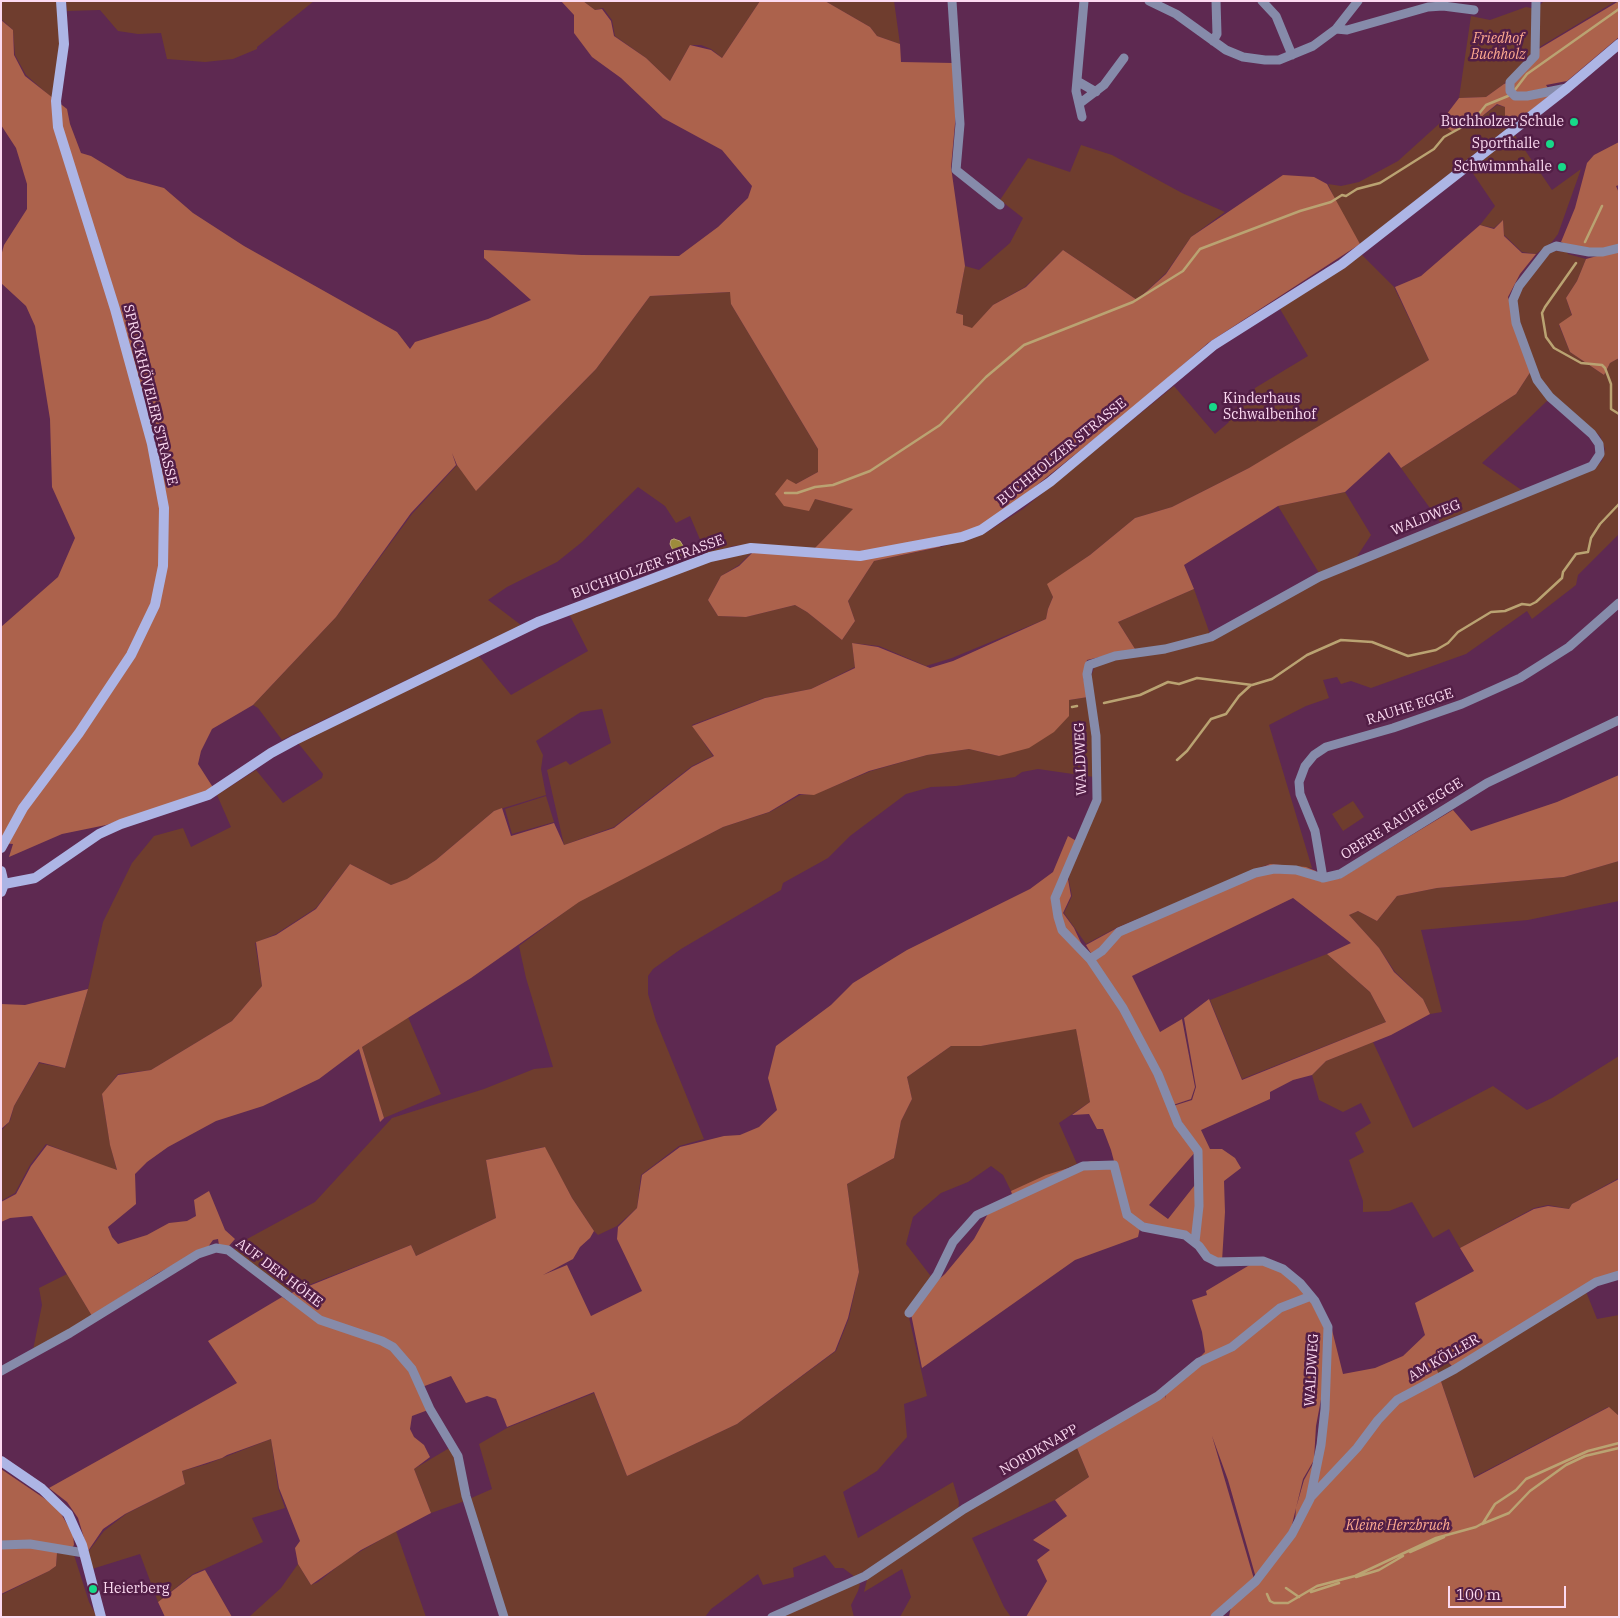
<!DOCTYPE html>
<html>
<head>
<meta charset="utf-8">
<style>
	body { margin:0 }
	#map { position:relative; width:1620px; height:1618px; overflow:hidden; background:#5e2951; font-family:"IBM Plex Serif",serif }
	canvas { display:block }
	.frame { position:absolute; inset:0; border:2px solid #fcdaf1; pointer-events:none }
	.scale { position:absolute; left:1448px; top:1586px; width:118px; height:22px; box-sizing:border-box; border:2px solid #fcdaf1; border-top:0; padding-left:6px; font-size:15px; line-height:18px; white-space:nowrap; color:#fcdaf1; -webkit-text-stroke:4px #521e46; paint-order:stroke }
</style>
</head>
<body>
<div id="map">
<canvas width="1620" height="1618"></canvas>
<div class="frame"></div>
<div class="scale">100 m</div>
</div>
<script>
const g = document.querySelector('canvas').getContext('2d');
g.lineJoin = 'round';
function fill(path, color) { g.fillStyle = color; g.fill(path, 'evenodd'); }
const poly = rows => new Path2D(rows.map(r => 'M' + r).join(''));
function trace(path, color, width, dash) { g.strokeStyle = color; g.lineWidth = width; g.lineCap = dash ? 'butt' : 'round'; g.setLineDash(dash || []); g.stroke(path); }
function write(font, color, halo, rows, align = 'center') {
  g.font = font + ' "IBM Plex Serif",serif'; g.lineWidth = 5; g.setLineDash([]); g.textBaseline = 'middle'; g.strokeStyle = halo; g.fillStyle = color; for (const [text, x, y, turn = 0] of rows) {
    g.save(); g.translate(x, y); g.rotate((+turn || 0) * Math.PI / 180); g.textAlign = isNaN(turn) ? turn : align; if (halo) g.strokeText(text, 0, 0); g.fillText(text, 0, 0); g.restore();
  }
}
fill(poly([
	[1,1,58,1,60,43,52,98,26,75,15,55,13,30,1,19],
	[66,1,314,1,257,47,257,49,233,59,205,62,167,59,161,33,138,34,118,31,100,10,67,11],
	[583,1,760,1,722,58,711,49,701,45,690,45,670,81,646,58,615,36,612,20,603,8,595,10],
	[825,1,894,1,900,44,877,36,870,27],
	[1544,1,1616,1,1533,51,1504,84,1486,97,1459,98,1471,16,1490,20,1526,7,1536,9],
	[1497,105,1505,107,1505,116,1510,126,1360,244,1341,213,1328,184,1341,186,1359,182,1398,161,1440,123,1454,132,1475,122],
	[1514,134,1552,190,1581,169,1558,234,1552,242,1536,254,1522,252,1504,235,1503,220,1494,228,1480,225,1495,206,1470,169],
	[1081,145,1112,155,1182,193,1225,212,1191,237,1166,273,1137,300,1063,250,1025,287,993,305,972,329,963,325,963,315,956,313,965,266,979,270,1010,243,1023,218,1000,200,1028,158,1070,172],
	[1556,251,1567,252,1568,254,1586,259,1577,281,1566,298,1572,316,1559,325,1570,352,1604,375,1610,363,1619,358,1619,534,1578,575,1576,585,1532,619,1527,611,1466,654,1371,688,1351,681,1341,684,1337,677,1323,680,1329,698,1306,706,1269,725,1312,868,1269,864,1116,928,1086,944,1064,913,1072,896,1067,871,1099,801,1091,677,1095,665,1126,657,1183,647,1329,576,1594,468,1602,461,1605,449,1600,436,1553,396,1543,385,1517,317,1517,294,1549,253],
	[1361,254,1394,287,1429,360,1325,425,1249,468,1172,507,1135,518,1090,555,1048,584,1053,597,1048,609,1046,619,952,658,926,666,879,646,852,643,855,667,811,689,764,698,692,725,713,756,692,766,614,827,564,845,547,770,566,761,570,765,611,743,602,709,581,712,573,717,536,741,543,755,541,769,546,795,494,811,436,860,408,879,391,885,350,864,316,908,276,934,255,943,262,986,232,1021,151,1070,118,1074,102,1095,110,1144,117,1171,46,1144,30,1165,15,1193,1,1201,1,1131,10,1121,14,1106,39,1063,65,1068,88,989,103,922,132,863,154,836,183,828,191,847,231,827,217,795,256,770,283,803,322,778,323,774,298,743,478,655,511,695,588,651,569,614,714,559,752,552,739,565,721,576,708,600,718,616,746,617,795,605,807,612,842,640,855,621,848,601,874,561,941,547,987,532,1023,509,1174,386,1215,434,1229,422,1225,416,1253,394,1255,388,1308,356,1280,309],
	[731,292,731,304,818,449,818,472,796,484,815,499,854,509,814,549,759,544,733,546,707,556,690,516,676,523,665,506,638,487,582,542,557,562,507,587,488,600,521,625,282,740,258,708,253,705,336,617,412,514,457,465,477,490,596,369,650,296],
	[1531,371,1548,400,1482,463,1523,491,1440,522,1401,468,1516,394],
	[1345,492,1371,535,1356,558,1319,573,1278,506],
	[1194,589,1210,634,1182,643,1135,649,1118,622],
	[1088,697,1093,732,1094,777,1038,769,1022,772,1015,777,956,786,931,787,906,794,850,836,828,858,783,883,781,890,681,949,653,969,648,976,648,994,656,1021,704,1139,679,1146,641,1175,637,1208,617,1226,598,1235,594,1231,572,1198,544,1147,486,1160,496,1218,416,1256,411,1245,288,1293,235,1250,236,1245,315,1202,392,1118,484,1089,534,1069,553,1067,526,978,519,946,578,902,723,827,770,812,800,795,815,794,871,771,927,755,969,749,999,756,1069,700],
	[546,796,554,822,512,834,505,809],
	[1353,801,1364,817,1343,831,1332,814],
	[1619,861,1619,901,1528,920,1421,930,1442,1012,1430,1014,1423,999,1395,972,1379,948,1349,915,1358,911,1377,921,1397,896,1437,888,1564,877],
	[1327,954,1370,992,1386,1022,1242,1079,1210,1000],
	[408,1017,441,1094,384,1118,362,1047],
	[1076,1028,1090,1102,1059,1123,1077,1164,1011,1191,1003,1175,991,1166,968,1182,941,1193,913,1217,906,1244,933,1279,908,1313,927,1396,904,1404,907,1437,877,1471,843,1492,858,1538,953,1482,959,1502,958,1511,855,1577,843,1568,835,1568,825,1555,793,1568,794,1577,763,1585,758,1574,711,1609,705,1617,505,1617,469,1499,492,1489,479,1444,507,1428,594,1393,627,1476,737,1424,836,1351,849,1318,859,1272,847,1184,894,1158,901,1121,912,1099,907,1077,951,1046,981,1046],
	[1373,1042,1413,1128,1493,1086,1527,1110,1552,1098,1619,1056,1619,1178,1572,1204,1569,1209,1548,1205,1534,1208,1460,1248,1449,1229,1433,1238,1412,1202,1389,1211,1363,1212,1363,1201,1349,1160,1364,1152,1355,1133,1371,1123,1361,1103,1343,1112,1319,1100,1312,1075,1326,1061],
	[67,1274,92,1316,33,1350,42,1305,39,1288],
	[1585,1289,1597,1319,1619,1315,1619,1416,1608,1407,1474,1477,1433,1358,1441,1355,1455,1371],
	[271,1439,278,1488,285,1508,252,1518,263,1542,193,1574,158,1602,140,1554,92,1569,88,1552,104,1531,126,1514,185,1484,182,1471,207,1464],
	[451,1447,465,1501,431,1513,414,1469],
	[1077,1448,1089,1477,1055,1500,972,1538,1004,1607,1011,1617,900,1617,911,1597,902,1569,864,1592,868,1576,966,1510],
	[396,1531,426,1617,249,1617,281,1588,298,1564,311,1585,318,1582,347,1559],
	[57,1553,74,1555,89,1602,97,1617,1,1617,1,1595,49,1571,56,1566],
	[857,1582,860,1584,858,1591,851,1605,854,1617,778,1617]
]), '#6f3d2e');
fill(poly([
	[561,1,583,1,595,10,602,9,611,21,614,36,646,58,670,81,690,45,711,50,722,58,760,1,825,1,870,27,877,36,900,44,901,62,953,63,956,113,951,167,965,266,956,313,963,315,963,325,972,328,993,305,1026,287,1063,250,1137,300,1166,274,1191,237,1283,175,1314,177,1327,184,1360,244,1208,343,1133,408,997,517,939,547,874,561,848,601,855,621,842,640,807,612,795,605,746,617,718,616,708,600,721,576,739,566,753,552,814,549,853,509,815,499,809,511,784,506,775,494,787,479,796,484,818,472,818,449,731,304,730,292,650,296,596,369,476,491,457,465,452,453,456,465,411,513,336,617,253,705,212,729,201,751,198,764,214,789,106,825,62,834,9,857,13,844,1,843,1,627,58,577,75,538,52,487,50,419,35,326,26,306,1,283,1,256,4,245,27,209,27,184,16,148,1,125,1,20,13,30,14,55,25,76,67,109,70,124,81,153,91,156,127,178,164,188,193,213,244,246,397,332,410,349,415,342,488,319,531,300,484,258,484,250,582,255,679,256,718,227,748,198,752,186,722,150,663,118,621,78,592,57,574,33,574,15],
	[1619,1,1619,37,1567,81,1546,85,1552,94,1510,126,1505,116,1505,107,1497,104,1475,122,1453,132,1440,123,1459,98,1486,97,1504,84,1512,81,1537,50],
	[1619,142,1619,185,1616,186,1619,193,1619,245,1601,250,1570,246,1561,242,1575,208,1587,163,1594,155],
	[1503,220,1504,236,1522,253,1536,254,1520,274,1508,297,1531,371,1516,394,1401,468,1389,452,1345,492,1278,506,1184,565,1194,589,1118,622,1135,649,1087,660,1083,677,1088,697,1069,700,1069,716,1054,732,1029,748,999,756,969,749,927,755,869,771,814,795,799,794,769,812,723,827,579,902,471,978,362,1047,384,1118,380,1122,359,1049,319,1079,263,1106,216,1121,168,1147,147,1162,135,1174,136,1204,108,1227,112,1237,118,1244,147,1235,169,1223,187,1221,196,1216,194,1200,209,1191,225,1230,235,1239,228,1247,219,1245,218,1239,213,1240,208,1247,158,1273,92,1316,32,1216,10,1218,1,1222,1,1202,16,1194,31,1166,47,1145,117,1170,110,1145,102,1094,118,1075,151,1070,232,1021,262,986,256,942,276,935,316,909,350,864,391,885,407,879,436,860,494,811,502,808,511,836,554,823,564,845,614,828,692,767,714,756,692,726,765,698,811,689,855,668,852,643,878,647,930,668,953,661,1046,619,1048,609,1053,597,1047,584,1090,555,1135,518,1172,507,1249,468,1429,360,1395,287,1421,276,1480,225,1494,229],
	[1619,250,1619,358,1610,363,1604,375,1570,352,1559,324,1572,315,1566,298,1577,281,1586,259],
	[1619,775,1619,861,1564,877,1437,888,1397,896,1377,921,1358,911,1349,915,1379,948,1394,972,1423,999,1430,1014,1391,1035,1326,1061,1312,1075,1293,1080,1270,1092,1270,1099,1201,1130,1210,1149,1222,1149,1235,1158,1241,1168,1224,1181,1225,1212,1222,1261,1212,1258,1199,1241,1200,1150,1181,1123,1173,1106,1192,1100,1196,1087,1184,1018,1209,999,1242,1080,1386,1022,1370,992,1327,954,1351,943,1293,898,1132,976,1160,1032,1182,1019,1195,1087,1191,1099,1173,1105,1110,985,1086,945,1117,928,1270,864,1306,867,1316,871,1315,874,1339,879,1453,810,1471,831,1557,802],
	[1068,836,1078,842,1066,868,1071,896,1063,913,1074,928,1091,964,1121,1009,1197,1150,1149,1205,1168,1219,1198,1181,1193,1236,1151,1227,1128,1214,1111,1150,1103,1129,1097,1129,1089,1114,1072,1115,1090,1102,1076,1029,981,1046,951,1046,907,1077,912,1099,901,1121,894,1158,847,1184,859,1272,848,1318,835,1351,737,1424,627,1476,594,1392,507,1427,496,1399,487,1396,466,1403,451,1376,422,1387,404,1354,321,1318,289,1294,411,1245,416,1256,496,1218,486,1160,545,1147,572,1198,594,1231,590,1238,580,1247,573,1259,543,1275,567,1265,591,1316,642,1291,617,1239,618,1227,637,1208,642,1175,680,1147,724,1136,740,1135,759,1127,777,1110,768,1078,776,1046,831,1005,853,983,907,950,1030,889,1053,872],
	[88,989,65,1068,39,1062,14,1106,9,1122,1,1129,1,1004,25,1005],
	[1091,1161,1111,1161,1126,1215,1140,1228,1138,1237,1075,1260,922,1368,911,1314,926,1291,945,1274,974,1239,989,1212,1013,1198,1011,1191,1046,1175],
	[1619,1179,1619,1273,1453,1367,1441,1355,1433,1358,1474,1478,1609,1407,1619,1416,1619,1617,1229,1617,1231,1606,1294,1536,1296,1508,1304,1480,1315,1460,1325,1378,1316,1426,1314,1460,1303,1479,1290,1533,1256,1578,1228,1480,1212,1436,1254,1579,1213,1617,1026,1617,1047,1581,1037,1560,1050,1550,1033,1540,1067,1516,1055,1500,1089,1477,1077,1448,1164,1393,1166,1399,1165,1393,1205,1352,1202,1332,1192,1300,1207,1295,1206,1291,1253,1263,1262,1264,1282,1271,1300,1285,1331,1326,1343,1374,1375,1368,1403,1356,1425,1335,1415,1303,1474,1271,1460,1248,1534,1209,1548,1206,1569,1209,1572,1204],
	[282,1297,319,1322,379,1343,391,1350,410,1369,428,1410,412,1416,410,1429,414,1437,424,1445,430,1457,414,1469,431,1513,361,1550,311,1585,298,1564,295,1548,300,1541,279,1488,271,1439,227,1455,222,1458,182,1471,185,1484,125,1514,103,1529,88,1551,78,1518,67,1502,49,1488,237,1383,208,1341],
	[1,1469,57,1507,73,1534,74,1545,72,1548,57,1553,56,1566,49,1571,1,1594],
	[205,1570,232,1617,165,1617,158,1602,193,1575]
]), '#ac624c');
const water = poly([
	[674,539,680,541,688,554,677,559,670,544,671,540,674,539]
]);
fill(water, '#9d8c3c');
trace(water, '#baa372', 1);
trace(poly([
	[1514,91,1527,74,1619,9],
	[1585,242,1602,206],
	[1576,263,1545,307,1542,313,1546,337,1554,348,1581,363,1602,365,1605,368,1611,384,1611,409,1619,414],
	[785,493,797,493,815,487,833,485,870,471,940,425,986,377,1024,345,1133,302,1183,271,1200,249,1300,211,1331,202,1342,195,1346,196,1357,189,1380,183,1434,149,1444,137,1473,121,1486,105,1508,96],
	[1104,703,1140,695,1168,682,1179,684,1197,678,1252,685,1272,679,1307,655,1341,640,1372,642,1408,656,1436,650,1448,643,1458,632,1491,612,1505,611,1522,604,1530,605,1536,602,1562,578,1563,572,1576,554,1588,552,1591,538,1600,524,1619,504],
	[1072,707,1077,706],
	[1177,760,1187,751,1211,719,1226,714,1239,696,1251,685],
	[1482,1524,1509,1513,1530,1491,1566,1465,1585,1456,1619,1448],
	[1410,1552,1444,1537],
	[1356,1577,1379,1570,1403,1556],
	[1286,1588,1299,1597],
	[1311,1592,1339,1583],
	[1267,1594,1270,1601,1274,1603,1288,1603,1317,1586,1355,1576,1436,1538,1476,1527,1483,1523,1495,1504,1516,1490,1526,1479,1588,1451,1619,1443]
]), '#baa372', 2.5);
trace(poly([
	[952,1,960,124,956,170,1000,205],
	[1149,1,1176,14,1226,50,1243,57,1265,60,1279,60,1313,46,1336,29,1358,1],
	[1262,1,1276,16,1292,55],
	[1536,1,1535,56,1510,82,1510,91,1515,96,1527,96,1567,88],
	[1336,29,1347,30,1428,7,1443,6,1474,10],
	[1213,41,1217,34,1216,1],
	[1077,81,1096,92],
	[1079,104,1104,85,1124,58],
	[1082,117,1076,91,1084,1],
	[1323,878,1315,831,1300,794,1299,782,1305,766,1314,755,1326,747,1393,728,1462,704,1520,678,1569,647,1619,603],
	[1090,959,1102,951,1119,932,1255,873,1274,869,1296,870,1323,878,1340,874,1487,783,1619,720],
	[1195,1242,1199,1206,1198,1151,1178,1124,1158,1074,1123,1008,1090,959,1062,930,1058,917,1055,898,1097,800,1096,736,1087,674,1089,665,1115,656,1165,649,1211,637,1319,577,1592,466,1600,454,1599,444,1592,434,1550,397,1537,380,1516,323,1513,300,1519,286,1547,250,1556,246,1589,252,1603,252,1619,248],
	[909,1313,937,1275,953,1242,977,1215,1083,1166,1114,1165,1127,1215,1143,1227,1185,1235,1199,1246,1207,1257,1217,1262,1263,1261,1283,1269,1300,1283,1315,1301,1328,1327,1325,1409,1321,1445,1310,1499,1292,1534,1256,1581,1215,1617],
	[1,1371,70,1333,198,1254,216,1248,228,1250,320,1320,382,1341,393,1347,412,1369,430,1409,458,1456,466,1496,504,1617],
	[1310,1498,1357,1448,1378,1420,1397,1400,1455,1369,1596,1282,1619,1275],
	[1,1545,30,1544,84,1553],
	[772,1617,865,1576,964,1509,1158,1396,1199,1362,1232,1347,1280,1308,1311,1296]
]), '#868baa', 9);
trace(poly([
	[1,848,23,808,79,733,131,655,155,605,163,566,164,508,152,444,115,309,58,127,56,101,64,44,61,1],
	[1,871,4,884,1,892],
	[4,884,35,878,99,834,121,824,208,795,271,753,295,740,538,622,710,557,751,548,860,556,962,537,981,530,1050,482,1214,345,1342,264,1567,88,1619,44],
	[1,1461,42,1489,68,1514,82,1545,101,1617]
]), '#adb5e5', 10);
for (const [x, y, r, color] of [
	[1574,122,5,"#17d989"],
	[1550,144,5,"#17d989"],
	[1562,167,5,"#17d989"],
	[1213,407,5,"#17d989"],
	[93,1589,5,"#17d989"]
]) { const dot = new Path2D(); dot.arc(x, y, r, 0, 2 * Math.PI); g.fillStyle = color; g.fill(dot); trace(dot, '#521e46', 2); }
write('italic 14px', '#feaa90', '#521e46', [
	["Friedhof",1498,39],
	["Buchholz",1498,55],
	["Kleine Herzbruch",1398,1526]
]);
write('14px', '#fcdaf1', '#521e46', [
	["Buchholzer Schule",1564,122],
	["Sporthalle",1540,144],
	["Schwimmhalle",1552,167],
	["Kinderhaus",1223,399,"left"],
	["Schwalbenhof",1223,415,"left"],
	["Heierberg",103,1589,"left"]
], 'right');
write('14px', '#fcdaf1', '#521e46', [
	["SPROCKHÖVELER STRASSE",150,395,76],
	["BUCHHOLZER STRASSE",1062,452,-39],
	["WALDWEG",1426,518,-22],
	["BUCHHOLZER STRASSE",648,567,-20],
	["RAUHE EGGE",1410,707,-18],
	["WALDWEG",1081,759,-92],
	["OBERE RAUHE EGGE",1402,819,-32],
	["AUF DER HÖHE",279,1273,37],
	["AM KÖLLER",1444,1358,-30],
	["WALDWEG",1312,1370,-87],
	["NORDKNAPP",1039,1450,-30]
]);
</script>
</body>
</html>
